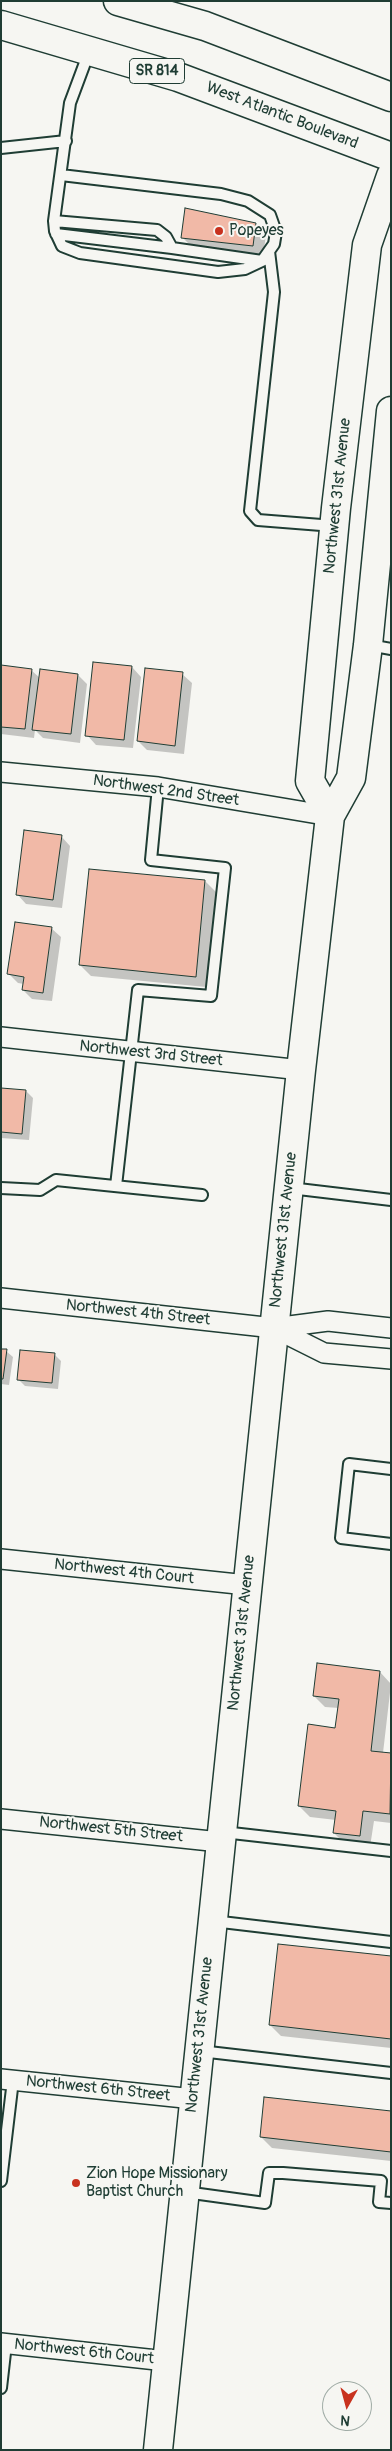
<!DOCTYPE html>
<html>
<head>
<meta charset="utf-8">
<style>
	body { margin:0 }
	#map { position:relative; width:392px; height:2451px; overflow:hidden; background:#f6f6f2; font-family:Pangolin,sans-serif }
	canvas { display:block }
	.frame { position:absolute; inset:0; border:2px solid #1f3d34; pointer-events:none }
	.north { position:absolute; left:322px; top:2381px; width:50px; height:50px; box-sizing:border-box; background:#f6f6f2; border:1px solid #a0aca6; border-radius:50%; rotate:187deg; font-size:14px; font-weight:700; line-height:20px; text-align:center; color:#1f3d34 }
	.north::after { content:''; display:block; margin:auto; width:18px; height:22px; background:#c8321e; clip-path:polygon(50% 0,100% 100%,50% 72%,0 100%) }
</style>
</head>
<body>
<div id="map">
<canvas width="392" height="2451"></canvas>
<div class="frame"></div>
<div class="north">N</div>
</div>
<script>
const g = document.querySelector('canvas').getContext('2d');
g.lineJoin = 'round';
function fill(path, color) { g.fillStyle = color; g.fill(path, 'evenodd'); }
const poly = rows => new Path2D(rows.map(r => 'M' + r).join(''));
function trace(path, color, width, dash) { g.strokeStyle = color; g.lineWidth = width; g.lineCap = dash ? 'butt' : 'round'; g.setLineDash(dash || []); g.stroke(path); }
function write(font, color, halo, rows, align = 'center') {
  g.font = font + ' Pangolin,sans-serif'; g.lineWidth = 4; g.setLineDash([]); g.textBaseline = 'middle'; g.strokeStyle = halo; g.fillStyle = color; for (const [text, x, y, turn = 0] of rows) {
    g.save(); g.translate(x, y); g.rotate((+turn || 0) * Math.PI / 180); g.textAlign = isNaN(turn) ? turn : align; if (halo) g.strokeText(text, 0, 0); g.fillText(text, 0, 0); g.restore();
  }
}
fill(poly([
	[255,224,266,235,263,256,194,249,183,238],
	[1,667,31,670,40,678,78,675,87,684,80,743,43,738,35,730,34,738,1,734],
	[132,667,141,677,133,748,96,745,87,735],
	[182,674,192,683,184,754,147,750,138,741],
	[61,836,70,846,62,908,26,904,17,894],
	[205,881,216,892,206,987,91,976,80,965],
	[51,928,61,937,52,1001,32,999,23,990,24,984,18,983,9,974],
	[1,1089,26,1091,33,1098,29,1140,1,1138],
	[1,1350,6,1351,13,1357,9,1385,1,1384],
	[54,1354,61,1361,58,1389,25,1386,18,1379],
	[380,1672,391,1684,383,1753,391,1754,391,1823,374,1821,370,1847,345,1844,334,1833,336,1820,310,1817,299,1806,337,1729,339,1708,325,1707,314,1696],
	[391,1958,391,2048,281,2036,270,2025],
	[391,2112,391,2161,272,2148,261,2137]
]), '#0003');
const building = poly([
	[185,208,256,223,253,246,181,238,185,208],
	[93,662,132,666,124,740,85,736,93,662],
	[1,665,32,669,25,729,1,727,1,665],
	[145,668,183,672,175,746,137,741,145,668],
	[40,669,78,674,71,734,32,730,40,669],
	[24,830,62,835,53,900,16,895,24,830],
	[89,869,205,880,196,977,79,965,89,869],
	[15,922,52,927,43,993,22,990,24,977,7,974,15,922],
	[1,1088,26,1090,22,1134,1,1132,1,1088],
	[1,1349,7,1349,3,1379,1,1379,1,1349],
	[20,1350,55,1353,52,1383,17,1380,20,1350],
	[317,1663,380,1671,371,1751,391,1753,390,1814,363,1811,360,1836,333,1833,336,1811,298,1806,308,1724,335,1728,339,1699,313,1696,317,1663],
	[278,1944,391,1956,391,2039,269,2025,278,1944],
	[264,2097,391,2111,391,2152,260,2137,264,2097]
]);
fill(building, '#f1b9a7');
trace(building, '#1f3d34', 1);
const lane = poly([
	[1,148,66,141],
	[61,175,221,194,248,201,270,215,276,232,274,244,262,261,245,269,218,272,80,253,62,246,55,231,54,221,70,103,89,52],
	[54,221,157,230,166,237,172,248,262,261],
	[56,234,172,248],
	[269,251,274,292,250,511,258,520,334,526],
	[369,645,391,649],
	[116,1186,138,990,211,996,225,868,151,860,158,787],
	[1,1188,40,1190,56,1180,202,1195],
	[290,1188,391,1200],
	[391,1469,349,1464,341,1538,391,1544],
	[223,1832,391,1851],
	[213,1921,391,1942],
	[200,2051,391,2073],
	[1,2181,13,2080],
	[185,2192,265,2203,269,2173,283,2173,381,2181,379,2202,391,2203],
	[1,2388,6,2344]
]);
const street = poly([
	[1,772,158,787,330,816],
	[1,1037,301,1070],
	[1,1298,274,1328,328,1321,391,1328],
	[274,1328,324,1353,391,1359],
	[1,1559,247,1585],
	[1,1819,220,1842],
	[1,2079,194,2099],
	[1,2343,166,2361]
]);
const primary = poly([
	[118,1,205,26,391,97],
	[1,25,178,77,391,157],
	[330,816,310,781,336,508,367,245,391,176],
	[158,2450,301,1070,330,816,351,778,368,645,391,411]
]);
trace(lane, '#1f3d34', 14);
trace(street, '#1f3d34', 22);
trace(primary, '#1f3d34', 31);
trace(lane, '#f6f6f2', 10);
trace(street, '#f6f6f2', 19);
trace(primary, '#f6f6f2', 28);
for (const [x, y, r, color] of [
	[219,231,5,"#c8321e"],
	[76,2183,5,"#c8321e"]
]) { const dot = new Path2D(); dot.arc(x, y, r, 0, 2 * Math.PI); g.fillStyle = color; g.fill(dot); trace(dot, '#f6f6f2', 2); }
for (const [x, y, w] of [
	[157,71,55]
]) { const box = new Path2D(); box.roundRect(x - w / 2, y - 12.5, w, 25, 4); g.fillStyle = '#f6f6f2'; g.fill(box); trace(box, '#1f3d34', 1); }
write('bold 15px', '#1f3d34', null, [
	["SR 814",157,71]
]);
write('16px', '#1f3d34', '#f6f6f2', [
	["West Atlantic Boulevard",282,116,21],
	["Northwest 31st Avenue",338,496,-84],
	["Northwest 2nd Street",166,791,8],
	["Northwest 3rd Street",151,1054,6],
	["Northwest 31st Avenue",284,1230,-84],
	["Northwest 4th Street",138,1313,6],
	["Northwest 4th Court",124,1572,6],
	["Northwest 31st Avenue",242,1633,-84],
	["Northwest 5th Street",111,1830,6],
	["Northwest 31st Avenue",200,2035,-84],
	["Northwest 6th Street",98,2089,6],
	["Northwest 6th Court",84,2352,6]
]);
write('16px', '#1f3d34', '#f6f6f2', [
	["Popeyes",229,231],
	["Zion Hope Missionary",86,2174],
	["Baptist Church",86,2192]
], 'left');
</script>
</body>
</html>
